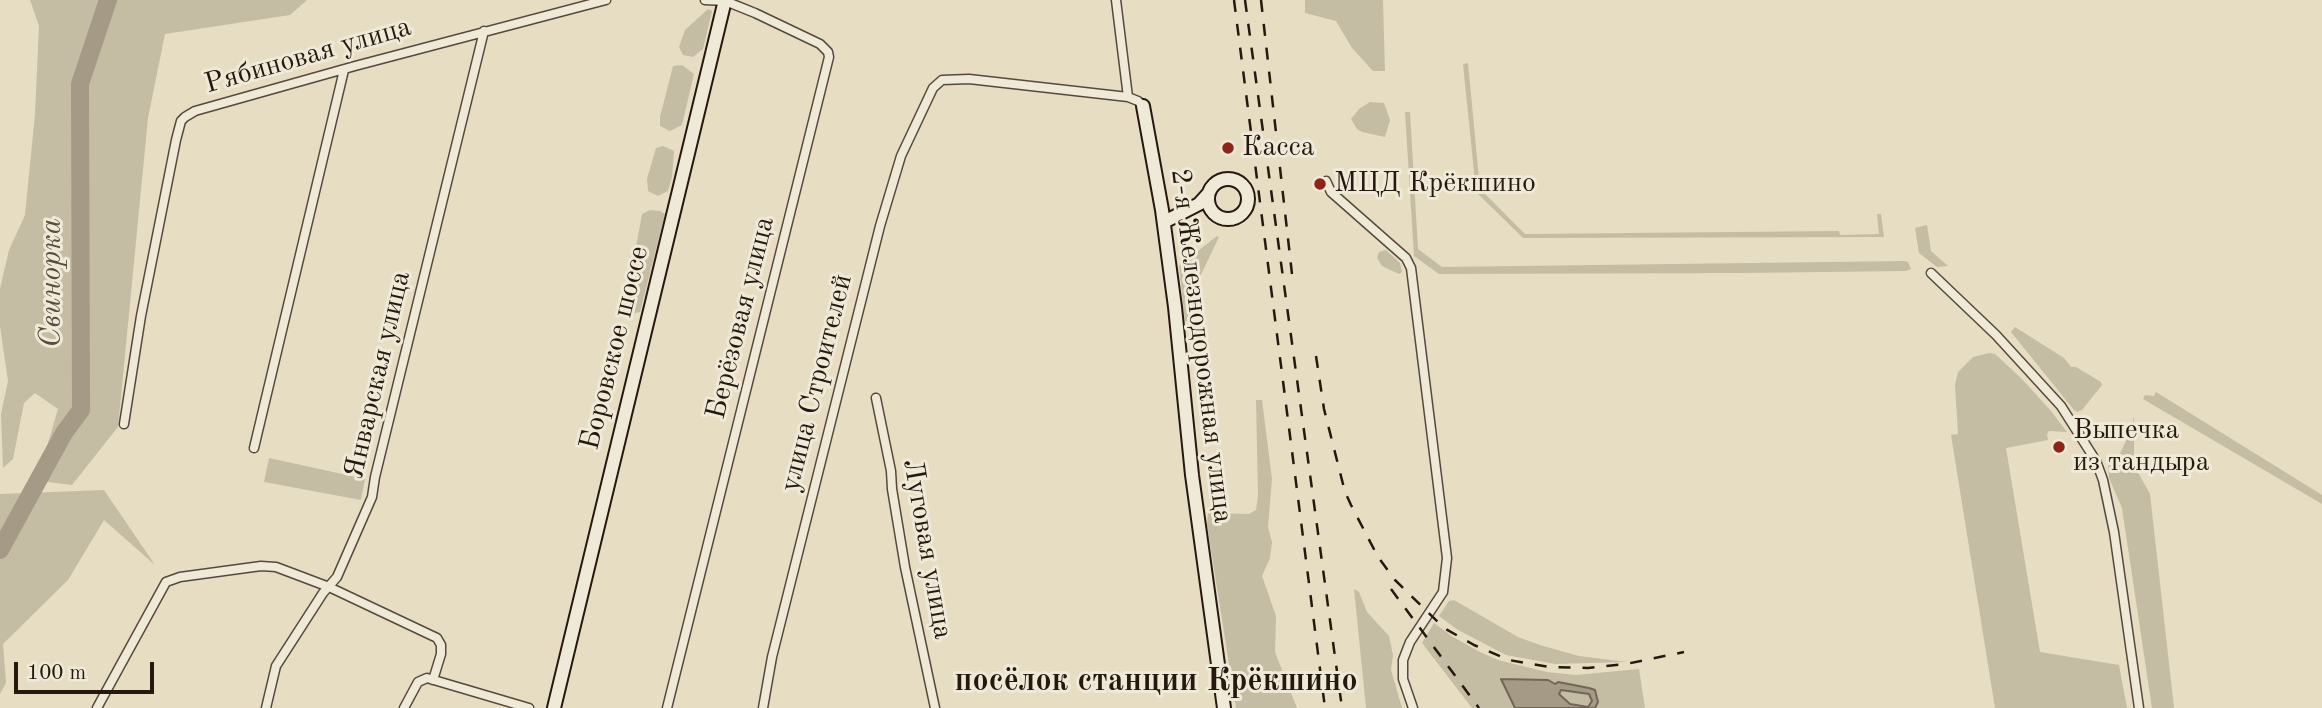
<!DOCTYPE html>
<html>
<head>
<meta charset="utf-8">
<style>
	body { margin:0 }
	#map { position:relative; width:2322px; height:708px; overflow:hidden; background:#e6ddc3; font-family:"Old Standard TT",serif }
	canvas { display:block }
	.scale { position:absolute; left:14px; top:662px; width:140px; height:32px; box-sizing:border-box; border:4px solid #26180f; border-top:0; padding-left:9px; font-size:21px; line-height:24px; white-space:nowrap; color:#26180f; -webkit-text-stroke:5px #efe9d8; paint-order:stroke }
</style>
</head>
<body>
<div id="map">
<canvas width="2322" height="708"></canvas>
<div class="scale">100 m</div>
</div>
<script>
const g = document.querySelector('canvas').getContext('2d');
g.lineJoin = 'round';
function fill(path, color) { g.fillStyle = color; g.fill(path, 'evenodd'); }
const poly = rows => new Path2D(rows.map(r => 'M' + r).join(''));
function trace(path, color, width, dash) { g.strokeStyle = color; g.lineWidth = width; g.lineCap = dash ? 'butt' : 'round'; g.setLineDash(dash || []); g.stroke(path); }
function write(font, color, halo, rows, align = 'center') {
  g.font = font + ' "Old Standard TT",serif'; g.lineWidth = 6; g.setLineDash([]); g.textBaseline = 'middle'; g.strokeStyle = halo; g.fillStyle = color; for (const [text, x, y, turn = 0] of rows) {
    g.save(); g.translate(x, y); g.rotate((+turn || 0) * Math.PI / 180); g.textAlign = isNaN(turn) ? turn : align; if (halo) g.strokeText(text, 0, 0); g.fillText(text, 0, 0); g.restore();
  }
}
fill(poly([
	[30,0,307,0,290,15,165,34,148,118,118,427,72,485,48,482,46,450,58,409,35,393,24,403,13,459,3,468,1,414,8,381,0,326,0,289,9,250,25,215,35,114,39,26],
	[1305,0,1383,0,1385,71,1373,71,1352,48,1336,21,1305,13],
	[708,9,712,11,703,49,693,57,683,55,679,47,685,30],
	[1468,63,1480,189,1525,234,1839,231,1840,235,1879,234,1877,214,1881,214,1884,237,1523,238,1476,192,1463,64],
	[682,65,694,74,682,125,670,131,660,126,660,117,673,66],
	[1370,102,1384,103,1390,120,1385,137,1362,132,1357,129,1351,119,1359,109],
	[1405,112,1410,112,1418,249,1442,267,1904,261,1908,262,1911,269,1906,271,1742,273,1439,274,1414,256],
	[663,146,674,151,672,177,668,191,658,196,648,191,647,179,656,148],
	[650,210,660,211,665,214,640,312,631,314,627,299,638,236,642,214],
	[1927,225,1931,251,1948,266,1937,267,1919,253,1915,228],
	[1217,236,1219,237,1197,283,1200,307,1190,321,1185,321,1179,266],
	[1386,250,1400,263,1402,272,1399,274,1382,266,1377,258,1379,252],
	[2015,327,2064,358,2071,367,2076,367,2101,382,2102,385,2082,410,2077,412,2074,410,2011,332],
	[1989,353,1995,354,2023,380,2051,411,2067,432,2049,431,2047,434,2048,440,2006,448,2040,652,2119,665,2127,708,1995,708,1951,435,1958,434,1955,385,1958,372,1973,357],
	[2156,392,2322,495,2322,504,2143,399,2145,395,2154,396],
	[1256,400,1262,400,1272,479,1268,527,1272,542,1270,558,1262,576,1276,616,1275,652,1297,708,1236,708,1207,525,1208,513,1249,514,1256,510,1258,495],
	[2134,415,2134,458,2136,469,2150,494,2174,708,2152,708,2122,508,2109,478,2108,464,2113,466,2117,460,2131,430],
	[269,458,365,479,361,500,264,482],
	[104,490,155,565,104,520,68,580,3,644,6,683,0,694,0,494],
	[1354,589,1359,592,1367,612,1389,636,1393,655,1391,670,1402,708,1366,708],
	[1454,600,1518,637,1540,645,1579,656,1627,662,1555,664,1506,655,1458,630,1439,616,1449,601],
	[1434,623,1453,637,1480,652,1498,660,1547,672,1576,675,1639,669,1645,708,1472,708,1422,643]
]), '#c5bca4');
const water = poly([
	[1501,679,1548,680,1555,684,1558,682,1589,688,1595,690,1598,702,1595,708,1515,708,1501,679],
	[1561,690,1589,694,1592,701,1588,707,1570,704,1559,694,1561,690]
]);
fill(water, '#a59a86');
trace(water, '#726656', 2);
trace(poly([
	[0,550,64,433,81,410,80,84,108,0]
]), '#a59a86', 18);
const street = poly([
	[1116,0,1128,97],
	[1326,181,1331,192,1406,258,1411,268,1447,558,1443,592,1410,642,1403,660,1403,679,1413,708],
	[1931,273,1996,335,2061,406,2096,461,2103,480,2114,532,2139,708],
	[876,398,891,471,892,489,905,567,935,708],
	[124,424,141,316,176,140,181,121,185,117,195,111,355,66,606,0],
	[254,448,344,70],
	[97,708,166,582,180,577,261,566,276,567,329,587,437,638,441,645,441,654,433,680],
	[266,708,276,666,323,593,337,577,372,497,375,477,484,31],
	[404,708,418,682,427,678,529,708],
	[667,708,829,57,828,52,820,44,755,13,725,1,705,0],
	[763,708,772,657,880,226,901,156,933,88,942,80,969,79,1128,97,1138,101,1143,106]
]);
const secondary = poly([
	[1143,106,1162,210,1175,307,1192,475,1224,708],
	'1208 199a20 20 0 1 1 40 0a20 20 0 1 1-40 0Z',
	[1164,222,1199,204,1208,194],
	[554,708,725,0]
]);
trace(street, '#56493c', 11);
trace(secondary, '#26180f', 16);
trace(street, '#efe9d8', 8);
trace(secondary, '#efe9d8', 12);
trace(poly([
	[1234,0,1325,708],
	[1245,0,1342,708],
	[1261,0,1292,274],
	[1316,356,1324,409,1345,492,1351,505,1378,557,1395,580,1444,628,1474,645,1509,660,1549,667,1588,668,1626,664,1684,652],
	[1391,589,1479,708]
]), '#26180f', 2.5, [12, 12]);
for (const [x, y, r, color] of [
	[1228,148,7,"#8f2418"],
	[1320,184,7,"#8f2418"],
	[2059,447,7,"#8f2418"]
]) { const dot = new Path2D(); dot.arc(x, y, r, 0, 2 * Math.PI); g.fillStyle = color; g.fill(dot); trace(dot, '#efe9d8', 2.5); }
write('28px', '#26180f', '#efe9d8', [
	["Рябиновая улица",308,56,-16],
	["Берёзовая улица",741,318,-76],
	["2-я Железнодорожная улица",1201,346,83],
	["Боровское шоссе",615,348,-76],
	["Январская улица",378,375,-77],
	["улица Строителей",817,383,-76],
	["Луговая улица",927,549,80]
]);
write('28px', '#26180f', '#efe9d8', [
	["Касса",1242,148],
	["МЦД Крёкшино",1334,184],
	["Выпечка",2073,431],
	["из тандыра",2073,463]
], 'left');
write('italic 30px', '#594c3f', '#efe9d8', [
	["Свинорка",52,283,-90]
]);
write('bold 32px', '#26180f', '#efe9d8', [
	["посёлок станции Крёкшино",1156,682]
]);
</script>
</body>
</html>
